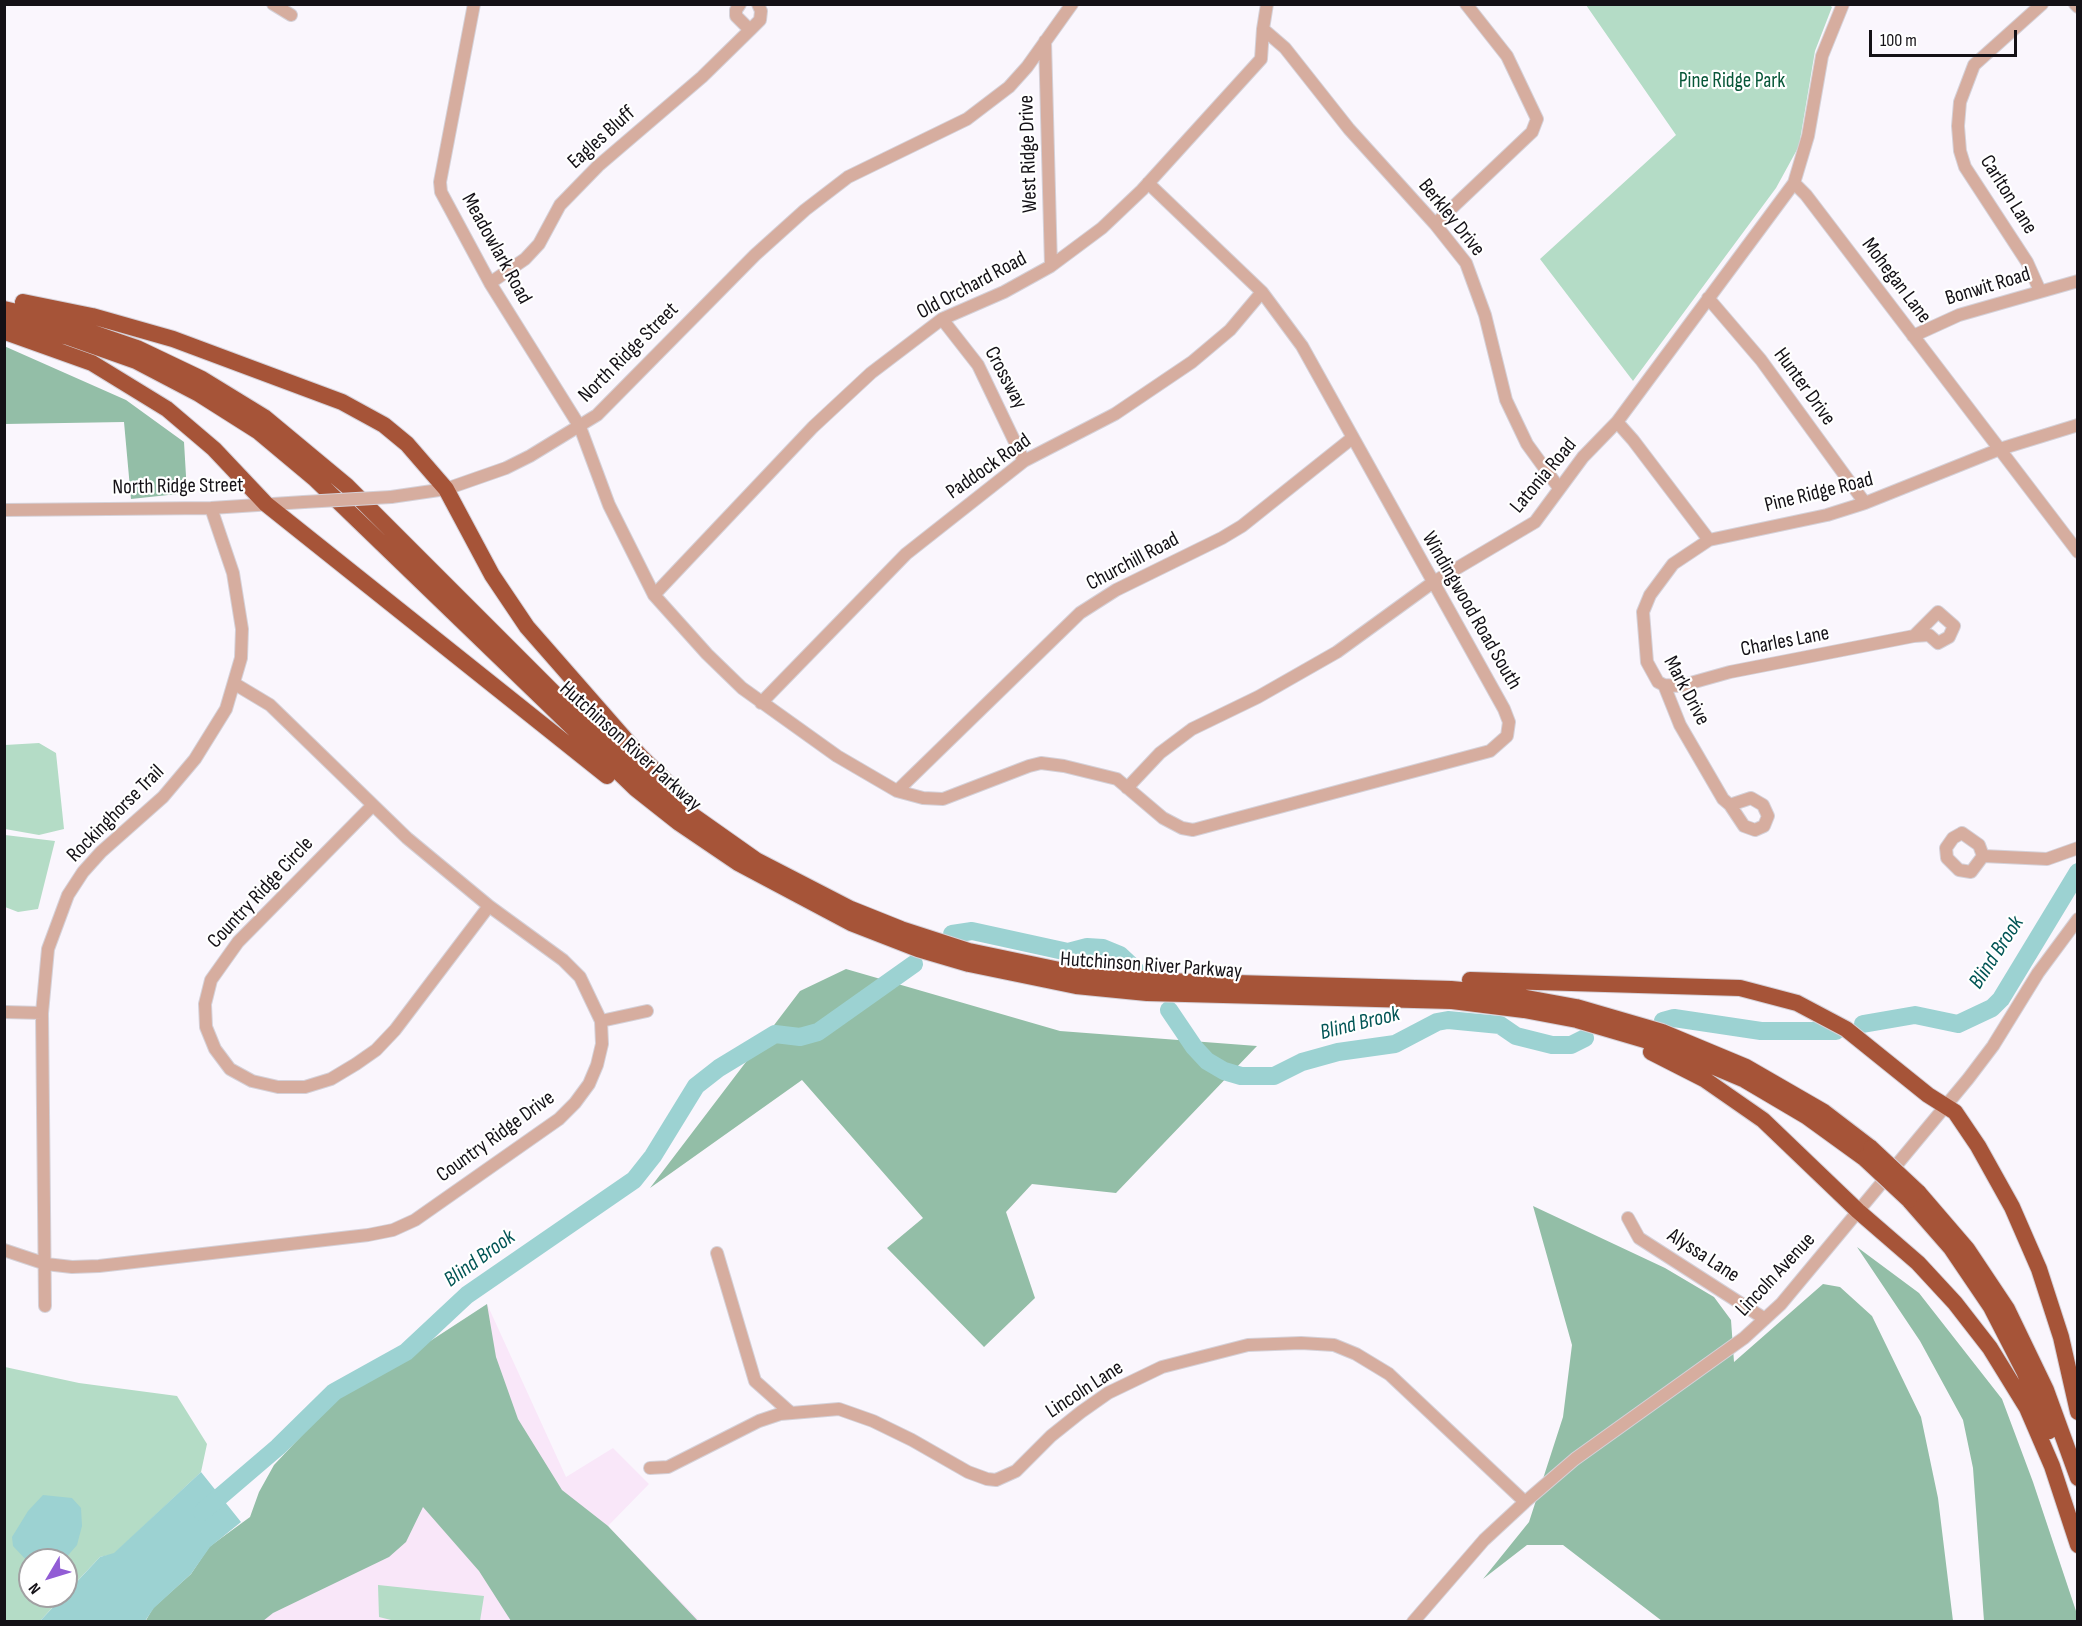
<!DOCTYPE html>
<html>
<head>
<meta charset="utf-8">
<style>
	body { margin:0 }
	#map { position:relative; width:2082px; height:1626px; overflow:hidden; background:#faf6fd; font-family:"Sofia Sans Condensed",sans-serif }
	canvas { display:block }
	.frame { position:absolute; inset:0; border:6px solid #141116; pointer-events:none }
	.north { position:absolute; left:18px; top:1548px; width:60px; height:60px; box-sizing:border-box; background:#fff; border:2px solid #a1a0a2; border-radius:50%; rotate:232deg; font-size:16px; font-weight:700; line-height:24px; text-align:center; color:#141116 }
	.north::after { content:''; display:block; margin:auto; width:21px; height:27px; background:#925dd5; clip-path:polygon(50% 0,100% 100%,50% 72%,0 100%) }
	.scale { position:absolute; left:1869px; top:30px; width:148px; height:27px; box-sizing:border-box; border:3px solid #141116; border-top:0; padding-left:8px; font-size:18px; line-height:21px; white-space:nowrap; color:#141116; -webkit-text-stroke:4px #fff; paint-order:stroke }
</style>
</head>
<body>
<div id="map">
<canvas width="2082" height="1626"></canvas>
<div class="frame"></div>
<div class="north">N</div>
<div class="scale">100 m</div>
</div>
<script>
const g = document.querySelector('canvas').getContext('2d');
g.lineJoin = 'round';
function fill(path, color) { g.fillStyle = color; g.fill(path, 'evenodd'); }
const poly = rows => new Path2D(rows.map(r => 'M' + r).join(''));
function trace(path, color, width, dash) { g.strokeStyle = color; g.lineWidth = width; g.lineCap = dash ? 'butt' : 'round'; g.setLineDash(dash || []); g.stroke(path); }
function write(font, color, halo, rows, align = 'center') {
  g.font = font + ' "Sofia Sans Condensed",sans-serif'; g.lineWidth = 4.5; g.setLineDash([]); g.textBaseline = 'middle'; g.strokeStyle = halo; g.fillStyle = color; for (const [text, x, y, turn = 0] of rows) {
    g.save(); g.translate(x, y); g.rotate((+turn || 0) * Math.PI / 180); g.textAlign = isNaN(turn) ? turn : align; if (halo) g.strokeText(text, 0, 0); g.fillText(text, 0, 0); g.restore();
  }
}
fill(poly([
	[487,1304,566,1477,613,1448,649,1484,608,1526,700,1621,191,1622,218,1583]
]), '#f9e7f9');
fill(poly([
	[1828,4,1832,7,1815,51,1799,146,1776,188,1633,381,1540,259,1676,135,1586,5],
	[39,743,56,753,64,829,39,835,5,829,5,745],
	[5,835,55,841,38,909,18,912,5,907],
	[5,1367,79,1383,177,1396,207,1444,201,1472,114,1554,100,1557,66,1593,66,1560,30,1560,30,1596,63,1596,40,1621,5,1622],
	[378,1585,484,1596,480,1621,395,1621,379,1617]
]), '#b4dcc6');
fill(poly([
	[4,346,126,400,184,442,187,493,131,499,124,422,5,424],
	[846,969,1060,1031,1257,1046,1116,1193,1032,1184,1006,1212,1035,1298,984,1347,887,1248,923,1218,802,1080,650,1188,800,991],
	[1533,1206,1665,1268,1714,1297,1731,1320,1734,1362,1823,1284,1840,1287,1872,1316,1921,1417,1938,1498,1953,1621,1662,1621,1563,1545,1527,1545,1483,1579,1529,1522,1563,1417,1572,1345],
	[1857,1247,1919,1293,2002,1399,2033,1482,2077,1614,2077,1621,1984,1621,1973,1468,1963,1420,1920,1341],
	[487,1304,496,1357,518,1419,562,1490,608,1526,698,1621,511,1621,479,1571,423,1507,406,1542,389,1557,273,1613,263,1621,145,1622,153,1608,191,1574,209,1547,250,1517,259,1492,274,1465,340,1395,372,1379]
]), '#93bea7');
fill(poly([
	[201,1472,241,1522,210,1547,191,1574,154,1608,145,1621,40,1621,100,1557,114,1553],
	[43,1495,72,1498,81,1508,82,1526,77,1545,64,1560,30,1560,30,1564,13,1546,12,1537,28,1511]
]), '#9cd2d2');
trace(poly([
	[952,934,972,931,1068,952,1087,947,1103,948,1120,955,1135,969],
	[1169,1010,1194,1047,1207,1061,1224,1071,1241,1076,1274,1076,1302,1062,1338,1052,1395,1044,1437,1022,1448,1020,1500,1025,1516,1036,1552,1045,1571,1045,1585,1038],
	[1663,1021,1674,1018,1761,1031,1836,1031],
	[1863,1024,1915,1015,1958,1024,1992,1008,2001,999,2078,872],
	[202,1512,278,1447,334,1392,406,1352,467,1295,634,1180,653,1156,696,1086,719,1068,775,1034,800,1037,818,1032,914,964]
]), '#9cd2d2', 18);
const minor = poly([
	[273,4,291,15],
	[474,4,440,182,441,192,490,283,580,427,609,505,654,595,707,654,742,688,837,756,897,791,923,798,943,799,1029,766,1041,763,1064,766,1117,779,1163,818,1182,828,1193,830,1490,751,1507,736,1509,722,1504,709,1302,346,1262,292,1148,183],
	[740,4,736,10,736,16,750,30,760,20,761,11,758,4],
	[1267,4,1263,29,1285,48,1349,129,1435,224,1466,263,1485,315,1506,400,1527,444,1559,488],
	[2075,4,2078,7],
	[1045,41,1051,266],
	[1794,183,1806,195,2078,552],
	[1435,224,1532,132,1537,119,1507,56,1466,4],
	[490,283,525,259,539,244,560,205,598,166,702,77,750,30],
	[2040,291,2027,262,1965,167,1960,151,1958,126,1960,102,1974,65,2042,4],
	[1708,298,1761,360,1865,503],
	[942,319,978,365,1024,461],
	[1913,336,1959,315,2078,281],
	[1617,422,1633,440,1709,540],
	[391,497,446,489,506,468,530,456,597,415,755,255,805,210,848,177,967,119,1009,87,1027,67,1072,4],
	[4,510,211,508,304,502],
	[654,595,813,427,871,373,942,319,1004,292,1051,266,1102,228,1142,190,1261,59,1263,29],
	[1664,685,1680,686,1730,672,1914,636,1938,612,1954,626,1949,637,1938,643,1929,635,1914,636],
	[761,703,906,554,1024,461,1115,414,1192,362,1230,330,1262,292],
	[1127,788,1160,753,1192,729,1258,697,1337,652,1432,583,1535,522,1583,457,1617,422,1794,183,1808,136,1822,56,1843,4],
	[897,791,1080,613,1116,590,1222,538,1242,526,1351,439],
	[373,805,238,942,211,980,205,1004,206,1027,215,1049,230,1069,252,1081,278,1087,305,1087,331,1079,356,1064,376,1050,395,1030,489,906],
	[1730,805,1744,826,1755,830,1764,826,1768,816,1763,805,1751,798,1730,805,1723,799,1680,725,1664,685,1658,682,1647,662,1643,612,1650,595,1673,564,1709,540,1827,515,1865,503,2000,449,2078,425],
	[1962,833,1979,845,1983,856,1971,872,1959,870,1947,858,1946,848,1953,838,1962,833],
	[1983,856,2047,859,2078,848],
	[4,1012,42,1013],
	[601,1021,647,1011],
	[1628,1218,1639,1238,1765,1319],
	[4,1250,46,1264,72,1267,99,1266,368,1235,393,1230,415,1220,559,1119,575,1103,589,1084,597,1065,602,1044,601,1021,580,977,563,960,489,906,407,838,270,705,235,684],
	[717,1253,755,1381,791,1413],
	[45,1306,42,1013,48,949,68,895,83,872,101,852,163,797,195,759,226,709,241,658,242,629,233,573,211,508],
	[650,1468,668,1467,759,1421,780,1414,839,1409,873,1421,912,1440,968,1472,987,1479,996,1480,1016,1471,1051,1436,1081,1412,1108,1393,1162,1367,1248,1345,1301,1343,1334,1345,1356,1354,1389,1374,1525,1502],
	[1413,1622,1484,1540,1525,1502,1575,1459,1744,1338,1781,1304,1968,1079,1993,1046,2038,973,2078,919]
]);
const highway = poly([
	[23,302,92,316,173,339,342,402,384,425,407,444,446,489,492,575,527,627,640,756,684,799],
	[4,309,70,325,137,348,202,379,264,417,347,486,601,740,654,788,756,860,851,909,901,929,969,951,1074,973,1164,981,1451,989,1505,994,1576,1007,1662,1032,1746,1067,1824,1112,1871,1148],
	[4,322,68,337,136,361,199,394,259,432,314,478,636,789,679,823,738,863,851,923,918,949,969,964,1076,986,1147,993,1452,1001,1524,1010,1577,1020,1662,1045,1745,1080,1806,1116,1864,1158],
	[8,333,92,363,167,409,214,449,266,504,607,776],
	[1470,980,1740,988,1797,1003,1846,1029,1928,1095,1955,1112,1978,1146,2012,1207,2039,1269,2061,1337,2078,1412],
	[1651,1052,1704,1079,1763,1120,1858,1211,1918,1263,1955,1303,1990,1348,2027,1408,2052,1466,2078,1545],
	[1918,1192,1967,1249,2007,1309,2046,1390,2078,1478],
	[1909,1200,1951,1248,1991,1307,2024,1371,2049,1431]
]);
trace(minor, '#d5d1d8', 14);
trace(highway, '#d5d1d8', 18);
trace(minor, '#d6ad9f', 12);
trace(highway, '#a65438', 16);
const minorBridge = poly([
	[304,502,391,497]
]);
const highwayBridge = poly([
	[1871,1148,1918,1192],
	[1864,1158,1909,1200]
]);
trace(minorBridge, '#d5d1d8', 14, []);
trace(highwayBridge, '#d5d1d8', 18, []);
trace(minorBridge, '#d6ad9f', 12);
trace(highwayBridge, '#a65438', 16);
write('21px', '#085739', '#fff', [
	["Pine Ridge Park",1732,82]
]);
write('21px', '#141116', '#fff', [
	["Eagles Bluff",602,138,-42],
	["West Ridge Drive",1029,154,-92],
	["Carlton Lane",2008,195,58],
	["Berkley Drive",1451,218,51],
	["Meadowlark Road",496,249,61],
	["Mohegan Lane",1896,281,53],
	["Old Orchard Road",972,286,-28],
	["Bonwit Road",1988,287,-17],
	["North Ridge Street",629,353,-45],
	["Crossway",1005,378,62],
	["Hunter Drive",1804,387,54],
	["Paddock Road",989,467,-35],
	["Latonia Road",1544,476,-50],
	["North Ridge Street",178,487,-1],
	["Pine Ridge Road",1819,493,-14],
	["Churchill Road",1133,562,-28],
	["Windingwood Road South",1471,611,60],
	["Charles Lane",1785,642,-11],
	["Mark Drive",1686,691,62],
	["Hutchinson River Parkway",630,747,42],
	["Rockinghorse Trail",116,814,-45],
	["Country Ridge Circle",261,893,-47],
	["Hutchinson River Parkway",1151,966,4],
	["Country Ridge Drive",496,1137,-36],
	["Alyssa Lane",1703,1256,33],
	["Lincoln Avenue",1776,1275,-47],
	["Lincoln Lane",1085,1390,-33]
]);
write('italic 22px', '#025555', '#fff', [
	["Blind Brook",1997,953,-57],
	["Blind Brook",1360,1024,-14],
	["Blind Brook",480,1259,-36]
]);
</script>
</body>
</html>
